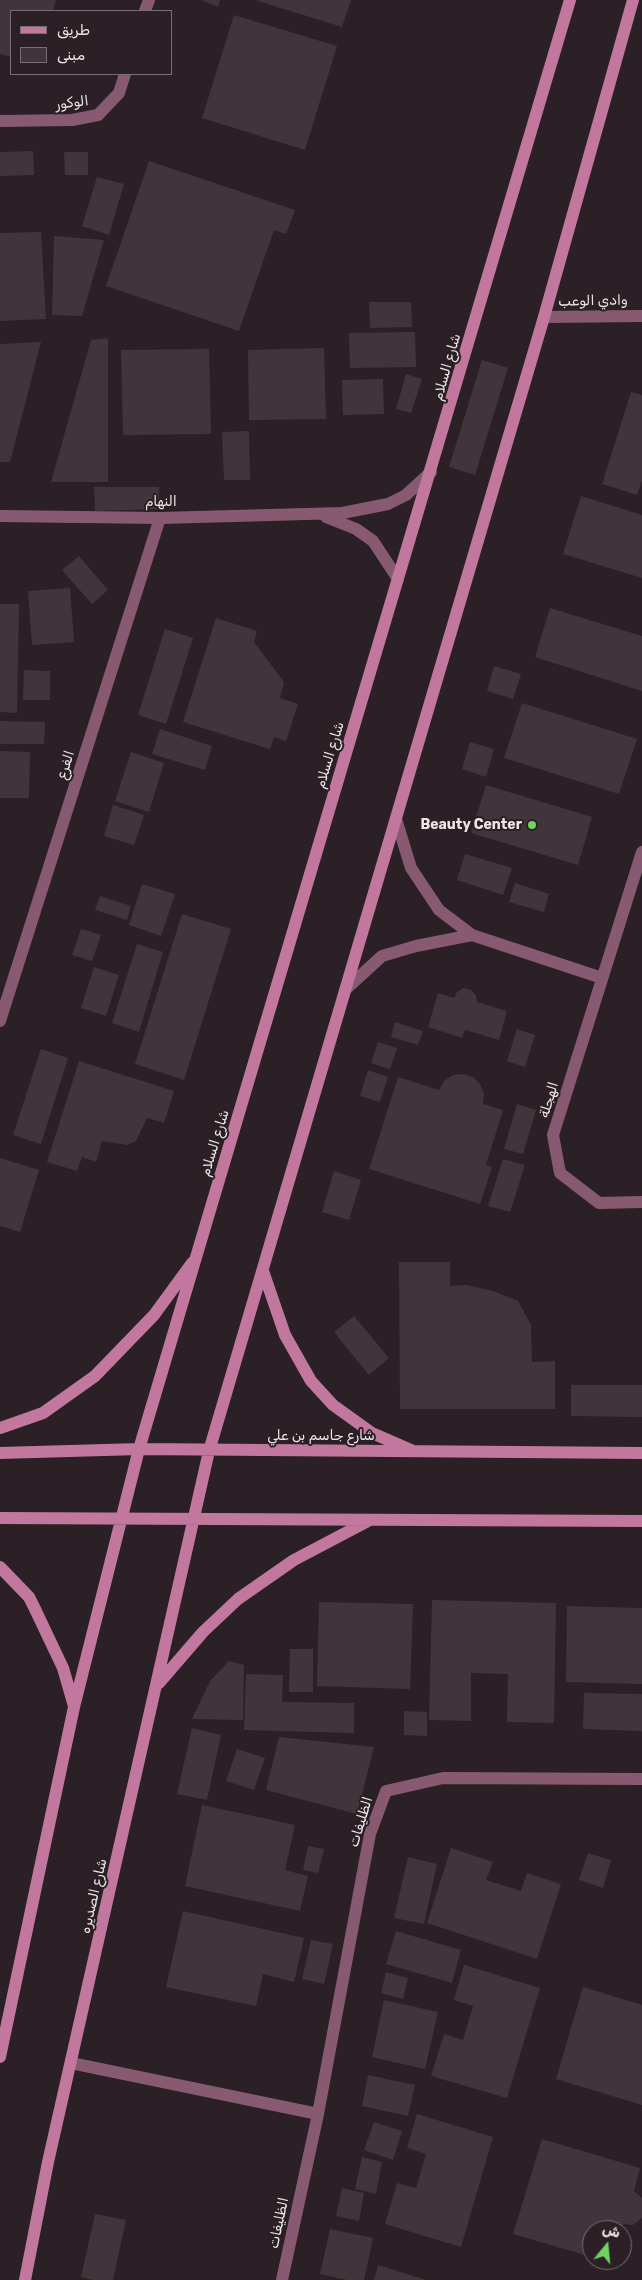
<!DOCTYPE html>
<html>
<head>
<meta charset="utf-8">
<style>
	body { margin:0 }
	#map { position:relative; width:642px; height:2280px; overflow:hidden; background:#2b2025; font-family:Rubik,"Noto Naskh Arabic",sans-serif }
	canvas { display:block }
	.legend { position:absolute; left:10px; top:10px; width:162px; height:65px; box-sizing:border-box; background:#2b2025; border:1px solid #786e73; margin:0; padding:6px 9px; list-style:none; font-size:15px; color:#ece4e7 }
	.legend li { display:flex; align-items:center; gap:10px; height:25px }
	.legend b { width:25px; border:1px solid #786e73 }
	.north { position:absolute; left:582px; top:2220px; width:50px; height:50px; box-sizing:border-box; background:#2b2025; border:1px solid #786e73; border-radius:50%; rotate:17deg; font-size:14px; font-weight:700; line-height:20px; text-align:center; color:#ece4e7 }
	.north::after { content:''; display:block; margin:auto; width:18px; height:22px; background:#6ed361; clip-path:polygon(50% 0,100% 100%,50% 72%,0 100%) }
</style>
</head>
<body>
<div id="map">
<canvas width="642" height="2280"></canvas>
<ul class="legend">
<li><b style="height:6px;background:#c2779e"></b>طريق</li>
<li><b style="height:14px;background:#41353b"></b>مبنى</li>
</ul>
<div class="north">ش</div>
</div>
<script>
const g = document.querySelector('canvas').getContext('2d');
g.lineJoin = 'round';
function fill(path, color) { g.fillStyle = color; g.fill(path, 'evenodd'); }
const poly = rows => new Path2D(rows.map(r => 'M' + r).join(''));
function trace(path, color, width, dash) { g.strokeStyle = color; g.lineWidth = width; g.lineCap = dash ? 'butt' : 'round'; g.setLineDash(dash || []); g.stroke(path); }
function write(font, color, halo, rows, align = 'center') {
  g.font = font + ' Rubik,"Noto Naskh Arabic",sans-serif'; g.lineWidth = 4; g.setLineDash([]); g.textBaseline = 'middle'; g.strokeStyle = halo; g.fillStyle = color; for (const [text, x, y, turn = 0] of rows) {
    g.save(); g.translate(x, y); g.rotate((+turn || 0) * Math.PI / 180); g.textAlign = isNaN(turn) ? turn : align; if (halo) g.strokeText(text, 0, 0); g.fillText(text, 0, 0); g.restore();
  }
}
fill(poly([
	[0,0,56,0,53,11,11,11,11,57,0,54],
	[201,0,220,0,218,7],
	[255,0,351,0,342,27],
	[234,15,337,46,305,150,202,118],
	[33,151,34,175,0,176,0,152],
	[64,152,88,152,88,175,65,175],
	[149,161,295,210,286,234,274,230,239,331,106,286],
	[97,177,124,184,109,235,82,226],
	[41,232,46,319,0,321,0,233],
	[54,236,104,240,82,316,52,315],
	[369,302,411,302,412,327,370,328],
	[415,332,416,367,350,368,349,333],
	[108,338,108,482,51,482,91,340],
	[41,342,10,462,0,462,0,344],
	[324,348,326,419,249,420,248,350],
	[209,349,211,434,123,435,121,350],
	[482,360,508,368,475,475,449,467],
	[406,374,422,379,411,413,396,409],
	[383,379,384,414,343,415,342,380],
	[631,392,642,395,642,480,637,495,602,484],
	[249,431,250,480,224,480,222,432],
	[94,487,159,487,159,509,95,511],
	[581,496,642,515,642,578,563,554],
	[79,556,108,590,92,604,62,570],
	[70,588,74,642,32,645,28,591],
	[0,604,19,604,17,713,0,712],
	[550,608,642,636,642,691,535,657],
	[216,618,257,631,254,642,284,682,280,698,298,704,286,741,274,737,270,749,183,722],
	[165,629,193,638,166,724,138,715],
	[494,666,521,674,513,699,487,691],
	[24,670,50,671,50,700,23,700],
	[522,703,637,739,619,794,504,758],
	[0,721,45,722,44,744,0,744],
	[160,729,212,746,205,770,152,754],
	[470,742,494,749,486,777,462,769],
	[0,751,30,752,29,798,0,798],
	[131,752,164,763,149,812,115,801],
	[486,785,592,817,578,865,471,833],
	[113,805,144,815,134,845,104,836],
	[465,854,512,868,503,895,457,880],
	[515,883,549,894,544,912,509,902],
	[142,884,175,894,161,936,129,925],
	[100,896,131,906,127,920,95,910],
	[182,914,231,929,184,1080,135,1064],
	[81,929,101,935,92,961,72,955],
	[137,944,163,952,139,1032,112,1023],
	[94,967,119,975,106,1016,81,1008],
	[464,988,471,990,476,995,477,1002,507,1011,499,1040,465,1030,462,1038,428,1027,438,993,454,998,457,992],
	[395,1022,423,1031,418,1045,391,1037],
	[517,1029,535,1035,525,1067,507,1061],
	[378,1042,397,1048,390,1069,371,1063],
	[41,1049,68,1058,41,1144,13,1135],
	[79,1061,174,1091,164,1123,147,1118,136,1141,127,1145,102,1141,96,1162,82,1157,77,1171,47,1162],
	[368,1070,388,1077,380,1102,360,1096],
	[463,1074,473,1077,480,1084,484,1094,483,1104,503,1110,486,1165,492,1167,480,1204,369,1169,398,1077,439,1090,444,1081,453,1075],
	[517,1104,536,1110,523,1154,504,1149],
	[0,1158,39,1170,20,1232,0,1226],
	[503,1159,525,1165,510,1212,488,1206],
	[334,1171,361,1180,349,1220,322,1212],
	[399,1262,450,1262,450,1286,467,1285,493,1291,518,1301,531,1325,532,1362,555,1361,555,1409,400,1409],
	[354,1316,389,1358,369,1375,334,1332],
	[571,1385,642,1385,642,1417,571,1416],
	[432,1600,556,1603,554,1723,507,1722,508,1674,471,1673,471,1721,429,1720],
	[319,1602,413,1604,410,1689,317,1686],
	[567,1606,642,1608,642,1684,566,1682],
	[290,1649,313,1649,313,1692,289,1692],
	[229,1661,244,1665,243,1720,192,1719,210,1681],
	[246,1674,283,1675,282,1702,354,1703,354,1733,244,1730],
	[584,1693,642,1694,642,1731,583,1729],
	[404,1711,427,1712,427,1736,404,1735],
	[192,1728,221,1735,207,1800,177,1794],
	[279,1737,374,1747,357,1814,266,1790],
	[237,1749,265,1758,254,1790,226,1781],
	[202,1805,295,1825,285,1870,308,1876,300,1911,185,1886],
	[308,1846,324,1849,318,1873,303,1870],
	[451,1848,493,1862,486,1880,521,1891,527,1873,561,1884,537,1959,427,1923],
	[588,1853,611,1860,603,1888,579,1880],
	[408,1857,437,1864,424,1924,394,1918],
	[183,1911,304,1938,294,1982,263,1974,256,2006,166,1987],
	[396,1931,461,1950,452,1983,386,1964],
	[311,1940,333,1944,324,1984,302,1979],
	[464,1965,540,1988,507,2098,431,2076,444,2034,463,2040,473,2006,454,2000],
	[386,1972,408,1978,403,1999,381,1993],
	[583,1987,642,2005,642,2105,556,2079],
	[384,2000,438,2012,425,2069,372,2057],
	[368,2075,415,2085,408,2116,362,2106],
	[417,2114,493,2137,461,2247,385,2224,397,2183,416,2188,426,2154,407,2148],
	[374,2122,402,2131,393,2160,364,2150],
	[542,2139,640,2168,634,2191,642,2198,642,2218,633,2225,623,2224,622,2230,592,2230,592,2257,513,2234],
	[362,2157,382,2162,376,2194,355,2189],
	[342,2188,364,2193,359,2221,336,2216],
	[95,2214,126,2220,113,2280,93,2280,81,2277],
	[330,2229,373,2238,364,2280,347,2280,320,2274],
	[378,2265,426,2280,374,2280]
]), '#41353b');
trace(poly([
	[145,11,149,0],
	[0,121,72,120,98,115,119,93,125,74],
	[544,317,642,316],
	[0,516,160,518,342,513,388,504,406,495,431,472],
	[326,517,356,529,373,541,398,579],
	[396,819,411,868,439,910,472,935,602,978],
	[642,852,553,1135,560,1173,599,1203,642,1202],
	[346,989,382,956,416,946,472,935],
	[0,1021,160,518],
	[71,2063,318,2114],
	[282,2280,318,2114,370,1834,386,1791,443,1778,642,1779]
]), '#885a71', 12);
trace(poly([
	[263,1271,285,1335,311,1381,333,1405,372,1433,411,1450],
	[0,1428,43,1413,95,1376,154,1315,192,1263],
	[0,1453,139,1449,642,1453],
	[0,1518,642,1521],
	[0,1567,29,1597,35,1609,63,1668,74,1706],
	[159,1683,203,1632,238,1599,294,1560,370,1520],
	[0,2057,74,1707,139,1449,570,0],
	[25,2280,48,2162,209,1451,544,317,633,0]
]), '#c2779e', 12);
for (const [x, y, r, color] of [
	[532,825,5,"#6ed361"]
]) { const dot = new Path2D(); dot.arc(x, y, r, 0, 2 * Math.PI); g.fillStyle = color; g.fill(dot); trace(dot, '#2b2025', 2); }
write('14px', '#ece4e7', '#2b2025', [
	["الوكور",72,103,-7],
	["وادي الوعب",593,301,-1],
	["شارع السلام",447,367,-74],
	["النهام",161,502],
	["شارع السلام",330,755,-73],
	["الفرع",66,765,-72],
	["الهجلة",549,1100,-73],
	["شارع السلام",215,1143,-73],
	["شارع جاسم بن علي",321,1436],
	["الظليفات",361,1822,-73],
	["شارع الصديره",94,1896,-77],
	["الظليفات",279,2223,-78]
]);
write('bold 14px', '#ece4e7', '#2b2025', [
	["Beauty Center",522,825]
], 'right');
</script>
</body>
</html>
